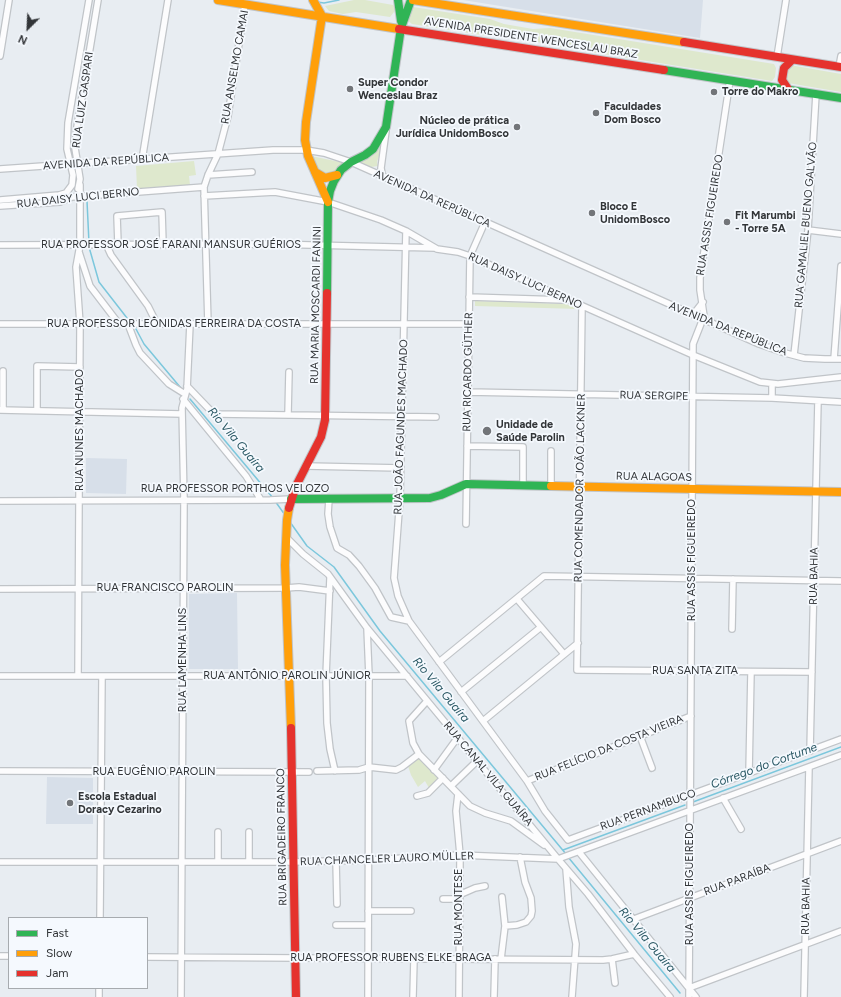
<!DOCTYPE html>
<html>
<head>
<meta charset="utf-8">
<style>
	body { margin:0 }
	#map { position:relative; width:841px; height:997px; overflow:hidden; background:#e8edf2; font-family:Figtree,sans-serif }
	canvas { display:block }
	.legend { position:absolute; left:8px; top:917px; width:140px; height:72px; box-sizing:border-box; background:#f5f9fe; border:1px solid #a7abaf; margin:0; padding:5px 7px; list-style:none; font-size:12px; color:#323538 }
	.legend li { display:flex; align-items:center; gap:8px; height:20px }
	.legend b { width:20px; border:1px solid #a7abaf }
	.north { position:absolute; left:8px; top:8px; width:40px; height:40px; -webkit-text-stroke:3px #f5f9fe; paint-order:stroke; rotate:204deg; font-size:11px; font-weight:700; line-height:16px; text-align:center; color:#323538 }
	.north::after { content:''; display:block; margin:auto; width:14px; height:18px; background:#323538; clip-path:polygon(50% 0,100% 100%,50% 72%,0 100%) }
</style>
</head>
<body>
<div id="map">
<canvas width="841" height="997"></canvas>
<ul class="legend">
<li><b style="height:5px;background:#30b455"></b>Fast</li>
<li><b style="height:5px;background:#ff9f0a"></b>Slow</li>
<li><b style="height:5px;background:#e5322d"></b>Jam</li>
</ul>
<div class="north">N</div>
</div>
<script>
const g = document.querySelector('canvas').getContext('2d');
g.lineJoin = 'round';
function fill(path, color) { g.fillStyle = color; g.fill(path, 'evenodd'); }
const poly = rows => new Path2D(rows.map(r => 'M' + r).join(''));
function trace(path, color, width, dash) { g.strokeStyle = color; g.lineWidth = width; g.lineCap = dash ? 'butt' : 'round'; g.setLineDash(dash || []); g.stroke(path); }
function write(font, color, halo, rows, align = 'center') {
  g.font = font + ' Figtree,sans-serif'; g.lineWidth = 3.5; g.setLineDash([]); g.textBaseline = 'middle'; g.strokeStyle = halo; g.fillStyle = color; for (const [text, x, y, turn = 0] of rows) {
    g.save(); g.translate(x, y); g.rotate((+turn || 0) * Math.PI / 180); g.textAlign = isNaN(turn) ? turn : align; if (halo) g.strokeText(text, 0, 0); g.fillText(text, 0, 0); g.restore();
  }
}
fill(poly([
	[463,0,703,0,700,38],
	[86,458,127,459,126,494,86,493],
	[237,593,238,669,189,669,189,594],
	[47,777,93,778,93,824,46,824]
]), '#d7dfe9');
fill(poly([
	[354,0,365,0,393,5,395,7,394,12,390,17,356,12,343,14,329,11,325,6],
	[413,7,490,19,504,24,533,29,550,28,774,64,776,68,775,77,772,81,547,45,532,40,505,35,488,36,412,24,407,20],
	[790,65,841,74,841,92,788,83,785,80,787,69],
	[383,144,377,162,378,166,371,167,359,162,372,156],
	[311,156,345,163,335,172,324,175,317,170],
	[194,161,196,175,189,176,190,185,137,189,136,166],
	[475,301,566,304,579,309,475,306],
	[418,757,439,779,429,788,425,781,418,787,411,775,408,766]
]), '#dee8cd');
trace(poly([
	[317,2,324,3,339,0],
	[87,201,89,243],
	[89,247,99,282,127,318],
	[136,329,144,344,180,387],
	[190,399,273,498],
	[275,501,285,515],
	[290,522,307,546,334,567,380,631,566,854],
	[693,802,841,747],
	[563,850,685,805],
	[568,857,680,993]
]), '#7cc7dc', 1.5);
const street = poly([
	[0,56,9,0],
	[777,57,786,0],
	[839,67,841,56],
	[142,160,168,0],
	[0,169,273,150,306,150,324,153,351,162,759,344,785,353,804,358,825,359,841,359],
	[208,175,252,172],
	[384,177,382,174,381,168,386,131],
	[78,189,80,179,75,148,77,127,98,0],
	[204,196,275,192,328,202,381,220,406,231,437,249,458,252,470,256,693,355,760,382,778,384,841,377],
	[0,200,59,195,66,193,72,185,73,175,67,149,68,123,89,0],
	[0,206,60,202,72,197,204,187],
	[808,230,841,234],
	[406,231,400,498,394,578,398,596,409,621],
	[106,244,111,255,148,306,157,324],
	[118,244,117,216,162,212,163,244],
	[0,245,270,244,435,248],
	[79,252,90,286,119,324],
	[469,297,564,300],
	[582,306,577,670,812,672],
	[689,313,696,311,703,302],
	[0,324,469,324],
	[128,324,136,345,140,353,169,384,185,394],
	[208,324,204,187,208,175,218,154,228,116,245,4],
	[794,355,808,230,816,94],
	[834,359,841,266],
	[187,386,211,411,216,414,436,417],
	[468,392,772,398,841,402],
	[772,398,772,384],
	[183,399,246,476,261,500],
	[0,410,182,414],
	[3,410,3,371],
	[37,411,37,366,80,367],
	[288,414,289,372],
	[467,446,523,447,523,485],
	[306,466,401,468],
	[551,486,551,451],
	[329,499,328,514,330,527,337,548,349,555,359,566,375,588,391,617,409,621,527,781,545,811,568,840,841,739],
	[0,501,270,500,291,499],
	[466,524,470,256,485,222],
	[287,538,303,554,328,574,367,628,558,859,588,894,634,954,670,997],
	[330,578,326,676,327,723,330,749,335,771],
	[0,589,286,588,299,587,330,591],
	[517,599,564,654],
	[367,628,369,676,368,997],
	[732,629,733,579],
	[439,662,544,576,841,581],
	[0,676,407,676],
	[78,676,80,324,76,267,80,245,80,185],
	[461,692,541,627],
	[427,701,409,721,413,743,419,754,470,806,485,813,511,821,544,845],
	[483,721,578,643],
	[640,736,652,768],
	[810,751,818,401],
	[434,770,458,737],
	[0,771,309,772],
	[317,771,359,770,369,767,396,770,402,767,419,754],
	[749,773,751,672],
	[527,781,691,716],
	[451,786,477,761],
	[458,794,456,811,460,855,459,997],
	[417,796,428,793,443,778],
	[723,798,741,829],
	[218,832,218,862],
	[249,832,249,862],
	[579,852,696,997],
	[336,861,337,904],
	[0,862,293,862,368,860,460,855,558,859,841,755],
	[566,869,569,907,576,944,572,997],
	[459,895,475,888,485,886],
	[443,899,459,899],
	[368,911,411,911],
	[100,918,102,676],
	[634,919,841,841],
	[336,925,368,925],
	[505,926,517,925,526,922,531,916,532,911,531,898,525,882,520,857],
	[0,956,9,956],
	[147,957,603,960,612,959,634,954],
	[501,959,505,926,502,897],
	[612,959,615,983],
	[689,988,841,931],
	[99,997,99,988],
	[181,997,184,500,182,408,187,389,190,324],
	[413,997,414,959],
	[494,997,495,959],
	[689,997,693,344,704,316,700,290,700,278,730,80],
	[804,997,809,767]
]);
const fast = poly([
	[398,0,401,21],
	[664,70,841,98],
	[327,293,328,202,330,191,334,181,341,170,351,162,365,155,373,149,386,127,401,28,411,0],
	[291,499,430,498,441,495,466,484,551,486]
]);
const slow = poly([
	[218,0,399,29],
	[313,0,322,16,306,122,305,140,308,156,328,202],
	[413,0,684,42],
	[315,172,325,178,337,175],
	[551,486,841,492],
	[289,508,287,520,285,565,291,728]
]);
const jam = poly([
	[399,29,664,70],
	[684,42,841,67],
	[788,89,782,80,784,68,792,60],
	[289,508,296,486,321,437,325,420,327,293],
	[291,728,296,997]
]);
trace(street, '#c0c4c8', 8);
trace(fast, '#c0c4c8', 10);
trace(slow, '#c0c4c8', 10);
trace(jam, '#c0c4c8', 10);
trace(street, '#fcfcfd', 5.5);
trace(fast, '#30b455', 8);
trace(slow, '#ff9f0a', 8);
trace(jam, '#e5322d', 8);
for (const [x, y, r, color] of [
	[350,89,4,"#727579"],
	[714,92,4,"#727579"],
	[596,113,4,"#727579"],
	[517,127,4,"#727579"],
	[592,213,4,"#727579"],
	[727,222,4,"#727579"],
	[487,431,5,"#727579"],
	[70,803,4,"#727579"]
]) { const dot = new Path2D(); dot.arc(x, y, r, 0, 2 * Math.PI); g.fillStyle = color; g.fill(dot); trace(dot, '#f5f9fe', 1.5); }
write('11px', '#323538', '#f5f9fe', [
	["AVENIDA PRESIDENTE WENCESLAU BRAZ",531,38,9],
	["RUA ANSELMO CAMAI",235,67,-80],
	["RUA LUIZ GASPARI",83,100,-82],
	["AVENIDA DA REPÚBLICA",106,162,-4],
	["RUA DAISY LUCI BERNO",78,198,-6],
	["AVENIDA DA REPÚBLICA",432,199,24],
	["RUA ASSIS FIGUEIREDO",710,215,-81],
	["RUA GAMALIEL BUENO GALVÃO",806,225,-85],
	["RUA PROFESSOR JOSÉ FARANI MANSUR GUÉRIOS",171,245],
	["RUA DAISY LUCI BERNO",525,281,24],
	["RUA MARIA MOSCARDI FANINI",316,305,-89],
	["RUA PROFESSOR LEÔNIDAS FERREIRA DA COSTA",174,324],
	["AVENIDA DA REPÚBLICA",728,329,22],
	["RUA RICARDO GÜTHER",468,372,-89],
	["RUA SERGIPE",654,396,1],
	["RUA JOÃO FAGUNDES MACHADO",401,427,-88],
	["RUA NUNES MACHADO",80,430,-90],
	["RUA ALAGOAS",654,477,1],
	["RUA COMENDADOR JOÃO LACKNER",580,488,-89],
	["RUA PROFESSOR PORTHOS VELOZO",235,489],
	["RUA ASSIS FIGUEIREDO",692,560,-90],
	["RUA BAHIA",814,576,-89],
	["RUA FRANCISCO PAROLIN",165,588],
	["RUA LAMENHA LINS",183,660,-90],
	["RUA SANTA ZITA",695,671],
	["RUA ANTÔNIO PAROLIN JÚNIOR",287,676],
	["RUA FELÍCIO DA COSTA VIEIRA",609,748,-22],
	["RUA EUGÊNIO PAROLIN",154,772],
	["RUA CANAL VILA GUAÍRA",488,774,50],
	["RUA PERNAMBUCO",648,810,-20],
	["RUA BRIGADEIRO FRANCO",282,837,-91],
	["RUA CHANCELER LAURO MÜLLER",387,859,-2],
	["RUA PARAÍBA",737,880,-21],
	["RUA ASSIS FIGUEIREDO",690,884,-90],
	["RUA BAHIA",806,906,-89],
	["RUA MONTESE",459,907,-90],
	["RUA PROFESSOR RUBENS ELKE BRAGA",391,958]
]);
write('bold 11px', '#323538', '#f5f9fe', [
	["Super Condor",358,83],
	["Wenceslau Braz",358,96],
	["Torre do Makro",722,92],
	["Faculdades",604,107],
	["Dom Bosco",604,120],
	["Núcleo de prática",509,121,"right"],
	["Jurídica UnidomBosco",509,134,"right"],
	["Bloco E",600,207],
	["UnidomBosco",600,220],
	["Fit Marumbi",735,216],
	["- Torre 5A",735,229],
	["Unidade de",496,425],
	["Saúde Parolin",496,438],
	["Escola Estadual",78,797],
	["Doracy Cezarino",78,810]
], 'left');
write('italic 12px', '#295763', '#f5f9fe', [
	["Rio Vila Guaíra",236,440,50],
	["Rio Vila Guaíra",441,690,50],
	["Córrego do Cortume",764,766,-20],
	["Rio Vila Guaíra",647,940,50]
]);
</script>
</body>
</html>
